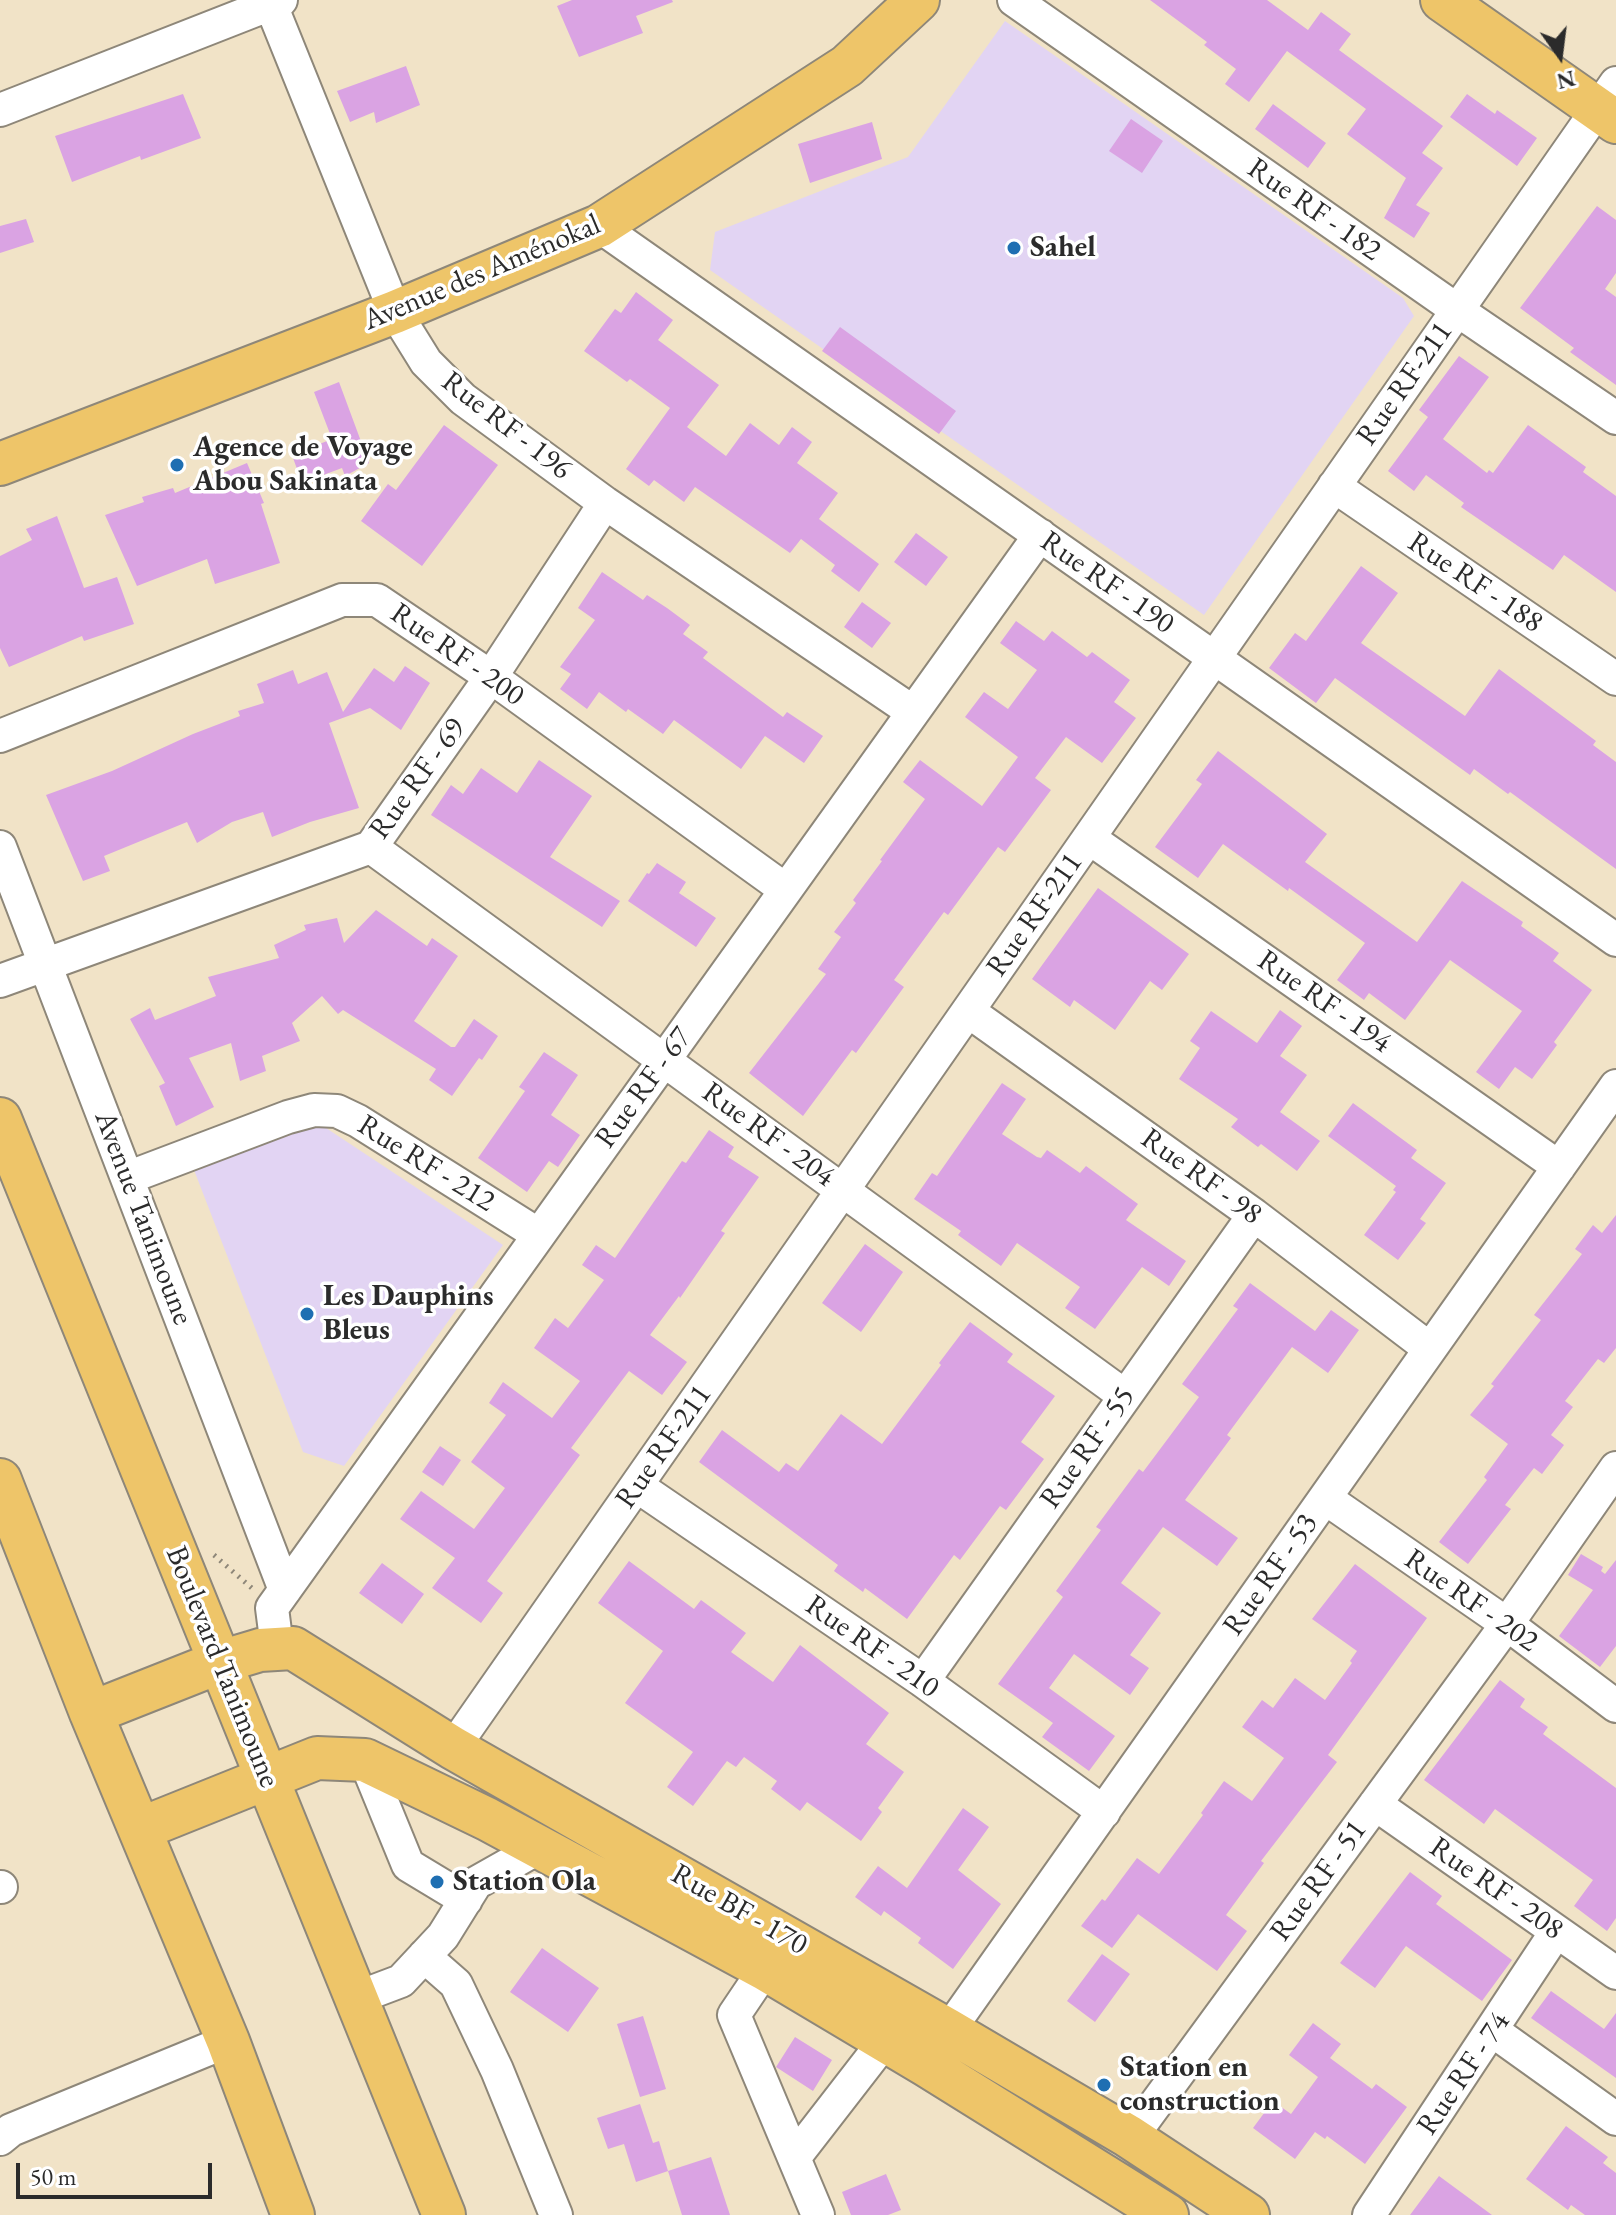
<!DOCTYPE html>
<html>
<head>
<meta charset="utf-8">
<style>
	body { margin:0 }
	#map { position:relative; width:1616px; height:2215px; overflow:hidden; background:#f1e3c7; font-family:"EB Garamond",serif }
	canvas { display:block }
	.north { position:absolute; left:1520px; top:16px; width:80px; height:80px; -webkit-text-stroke:6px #fff; paint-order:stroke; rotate:166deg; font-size:22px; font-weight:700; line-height:32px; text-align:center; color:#2b2b2b }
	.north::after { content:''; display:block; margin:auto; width:28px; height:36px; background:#2b2b2b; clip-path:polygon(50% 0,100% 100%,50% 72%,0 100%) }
	.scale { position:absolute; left:16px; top:2163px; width:196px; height:36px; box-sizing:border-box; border:4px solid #2b2b2b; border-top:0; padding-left:10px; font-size:24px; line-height:28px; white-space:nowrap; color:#2b2b2b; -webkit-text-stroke:6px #fff; paint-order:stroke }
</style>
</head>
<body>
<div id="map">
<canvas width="1616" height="2215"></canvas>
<div class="north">N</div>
<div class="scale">50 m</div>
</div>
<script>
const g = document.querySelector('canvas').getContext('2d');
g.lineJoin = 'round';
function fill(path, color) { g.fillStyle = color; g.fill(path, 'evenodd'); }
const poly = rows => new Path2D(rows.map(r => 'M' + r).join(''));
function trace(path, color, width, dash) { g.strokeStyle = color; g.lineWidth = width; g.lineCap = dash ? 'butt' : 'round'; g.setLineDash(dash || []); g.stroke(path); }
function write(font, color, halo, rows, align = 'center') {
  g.font = font + ' "EB Garamond",serif'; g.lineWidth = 7; g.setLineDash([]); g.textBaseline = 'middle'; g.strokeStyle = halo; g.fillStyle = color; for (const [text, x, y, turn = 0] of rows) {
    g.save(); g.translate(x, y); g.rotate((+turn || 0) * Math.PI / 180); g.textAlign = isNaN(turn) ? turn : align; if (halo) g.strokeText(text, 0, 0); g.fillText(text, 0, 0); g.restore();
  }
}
fill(poly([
	[1005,21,1403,298,1414,316,1204,615,710,270,715,232,908,157],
	[320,1124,503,1245,344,1466,303,1452,194,1170]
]), '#e2d4f3');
fill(poly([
	[572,0,672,0,673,2,636,16,643,33,579,57,557,6],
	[1150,0,1267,0,1308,30,1321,12,1351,34,1339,50,1443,126,1422,153,1443,168,1416,205,1430,213,1414,238,1384,218,1406,178,1347,134,1366,109,1287,51,1249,102,1225,84,1236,69,1204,45,1207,42],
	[406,66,420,105,376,123,374,112,350,122,337,91],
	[183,94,201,138,141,160,140,156,72,182,55,136],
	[1467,94,1495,114,1497,110,1537,138,1517,166,1450,117],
	[1273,104,1326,143,1308,168,1255,129],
	[1131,119,1163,141,1142,173,1109,151],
	[872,122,882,159,810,183,798,144],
	[1597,206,1616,220,1616,273,1605,289,1616,297,1616,385,1570,352,1574,348,1520,308],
	[26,219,34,242,0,253,0,226],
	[636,292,673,320,658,340,719,385,687,427,726,456,750,423,779,445,792,427,812,442,797,463,838,493,819,519,879,564,859,592,831,571,835,565,801,539,790,553,695,487,684,502,654,480,649,486,626,469,670,408,630,379,627,382,584,351,615,309,621,313],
	[840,327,956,411,939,434,822,351],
	[1459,356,1489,377,1443,439,1487,473,1489,470,1493,473,1528,425,1586,467,1583,472,1616,496,1616,592,1564,555,1553,570,1461,507,1464,503,1426,475,1414,491,1388,471,1428,417,1419,410],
	[339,382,369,463,345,476,342,468,302,483,292,455,332,439,314,392],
	[444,425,498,465,422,566,361,521,388,484,396,490],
	[247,463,264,503,261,504,280,563,215,584,207,559,137,586,105,515,144,502,142,497,173,488,175,493],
	[57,516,84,588,117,577,134,624,84,641,82,636,9,667,0,648,0,556,32,540,26,529],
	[916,533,948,557,926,586,894,562],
	[1361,566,1398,593,1361,643,1465,716,1499,669,1596,741,1593,745,1616,762,1616,869,1510,792,1508,794,1474,769,1470,775,1335,678,1316,703,1269,668,1295,633,1306,641],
	[602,572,643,600,647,595,667,608,690,625,683,634,708,652,703,658,783,717,787,712,823,736,804,763,765,736,741,769,674,720,663,734,628,709,626,712,599,692,587,709,560,689,571,674,560,667,595,620,578,608],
	[862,602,891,623,872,648,844,627],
	[1016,621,1044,641,1052,631,1087,657,1092,652,1130,680,1114,702,1136,718,1102,763,1066,737,1035,778,1051,790,1005,852,998,847,948,915,944,912,894,980,904,987,856,1053,852,1050,803,1116,749,1073,826,974,818,969,841,937,834,932,856,903,853,900,882,861,880,860,925,799,903,782,920,760,982,806,1018,757,965,717,984,692,1008,709,1037,670,1000,643],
	[405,666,430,683,401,730,370,708,329,723,359,808,310,822,272,837,263,812,232,822,197,843,187,822,104,856,110,871,83,881,46,795,112,771,193,734,240,716,238,711,264,703,257,684,293,670,298,684,327,672,343,712,374,668,394,682],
	[1218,751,1327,834,1305,862,1417,942,1462,881,1523,922,1521,926,1559,953,1553,961,1592,990,1554,1042,1557,1045,1532,1079,1515,1067,1499,1089,1476,1072,1522,1011,1450,960,1405,1020,1369,993,1364,1000,1337,980,1365,943,1289,888,1288,891,1223,844,1198,878,1155,847,1202,784,1196,780],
	[539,760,592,796,550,857,620,901,602,927,431,815,451,785,463,794,481,768,517,793],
	[657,863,686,882,679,893,716,918,696,947,628,901,647,873,649,874],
	[1098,888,1189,954,1162,990,1150,981,1115,1030,1074,1000,1070,1007,1032,979],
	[376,910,427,946,432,938,458,956,414,1021,451,1047,455,1047,474,1019,498,1036,482,1060,479,1058,452,1096,429,1080,436,1069,343,1010,338,1014,322,996,292,1023,300,1041,262,1056,266,1071,240,1081,231,1043,189,1058,214,1107,176,1126,159,1086,165,1083,130,1019,150,1008,155,1020,216,996,208,977,279,958,274,945,306,930,304,925,337,918,344,943],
	[1280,1010,1302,1026,1280,1056,1307,1075,1280,1112,1320,1141,1297,1171,1261,1144,1258,1147,1231,1127,1238,1119,1179,1079,1200,1048,1190,1041,1211,1011,1257,1043],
	[544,1052,578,1075,551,1115,580,1135,558,1167,549,1161,527,1192,478,1158,525,1091,519,1087],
	[1002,1083,1026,1099,1002,1134,1037,1157,1041,1158,1047,1150,1080,1173,1086,1166,1138,1204,1126,1220,1186,1261,1169,1286,1142,1267,1095,1329,1065,1308,1080,1287,1017,1243,1001,1266,958,1235,961,1231,914,1199,932,1173,937,1176],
	[1353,1103,1417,1150,1411,1158,1446,1183,1420,1219,1426,1223,1398,1260,1364,1235,1396,1192,1393,1190,1396,1186,1328,1136],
	[709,1130,734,1147,728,1157,759,1177,721,1231,725,1233,680,1298,679,1296,650,1335,687,1362,662,1395,629,1371,571,1448,580,1455,487,1581,503,1593,481,1623,432,1588,455,1558,400,1519,421,1491,474,1529,505,1488,471,1462,506,1415,489,1403,503,1382,552,1418,580,1381,534,1348,555,1318,568,1328,604,1280,582,1265,596,1245,615,1258,682,1161,686,1163],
	[1616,1215,1616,1348,1604,1363,1598,1359,1565,1401,1573,1407,1551,1435,1564,1445,1542,1474,1534,1468,1505,1505,1511,1509,1468,1564,1439,1542,1487,1480,1484,1477,1508,1444,1470,1415,1494,1386,1491,1384,1541,1320,1534,1315,1582,1254,1575,1249,1593,1225,1602,1233],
	[865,1244,903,1272,861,1332,822,1303],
	[1250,1283,1315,1331,1331,1310,1359,1330,1328,1373,1292,1347,1227,1435,1231,1438,1185,1500,1238,1538,1217,1566,1163,1527,1121,1583,1161,1613,1130,1655,1149,1668,1130,1695,1074,1654,1049,1688,1115,1736,1089,1771,1042,1737,1053,1723,998,1684,1063,1597,1056,1591,1101,1530,1096,1527,1139,1469,1143,1472,1199,1397,1182,1384,1238,1309,1233,1306],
	[970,1322,1013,1354,1007,1362,1055,1396,1021,1442,1044,1459,1006,1510,1000,1506,960,1560,954,1555,907,1619,865,1588,863,1592,834,1571,838,1565,699,1462,722,1430,779,1472,786,1463,798,1471,841,1414,882,1444,941,1365,939,1363],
	[440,1446,461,1460,443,1486,422,1472],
	[1581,1554,1603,1567,1601,1571,1605,1574,1616,1560,1616,1646,1600,1667,1559,1636,1593,1590,1568,1575],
	[629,1561,694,1609,701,1600,746,1633,731,1652,773,1682,800,1645,889,1713,866,1744,904,1772,878,1808,882,1812,861,1841,807,1802,800,1811,771,1789,777,1781,744,1757,736,1767,727,1761,693,1806,667,1787,693,1752,625,1703,663,1651,598,1603],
	[382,1563,424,1594,402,1624,359,1593],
	[1355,1564,1427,1618,1328,1755,1337,1762,1261,1861,1264,1863,1226,1915,1247,1931,1217,1971,1138,1914,1112,1948,1081,1926,1102,1899,1105,1901,1137,1858,1159,1874,1203,1815,1201,1813,1224,1781,1252,1801,1284,1758,1242,1727,1262,1700,1273,1708,1295,1678,1325,1700,1352,1663,1350,1661,1357,1651,1312,1619],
	[1500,1680,1525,1699,1520,1707,1548,1727,1543,1734,1616,1788,1616,1918,1607,1931,1574,1906,1593,1880,1495,1809,1484,1824,1424,1780],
	[963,1808,989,1827,958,1870,1001,1904,953,1969,918,1943,921,1938,884,1911,881,1916,855,1897,878,1866,907,1888],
	[1410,1872,1442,1896,1436,1904,1512,1960,1482,2001,1406,1946,1375,1988,1340,1963],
	[542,1948,599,1988,568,2032,510,1992],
	[1102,1954,1130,1974,1095,2022,1067,2001],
	[1551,1991,1604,2029,1616,2013,1616,2078,1531,2018],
	[643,2016,666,2089,640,2097,617,2024],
	[1313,2023,1341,2044,1330,2058,1372,2089,1376,2084,1407,2107,1365,2164,1327,2136,1325,2139,1315,2132,1295,2159,1253,2128,1273,2101,1291,2114,1318,2077,1289,2055],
	[795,2037,832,2060,813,2091,776,2067],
	[640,2104,653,2143,659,2141,668,2171,636,2182,624,2144,608,2149,597,2118],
	[1566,2126,1608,2157,1603,2163,1616,2173,1616,2215,1585,2215,1571,2205,1568,2210,1526,2179],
	[711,2157,730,2215,682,2215,668,2171],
	[886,2174,901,2210,888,2215,851,2215,842,2192],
	[1439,2176,1492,2215,1410,2215]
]), '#daa3e3');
const minor = poly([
	[269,0,395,312,426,362,463,399,605,503,913,712],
	[1014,0,1457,310,1616,418],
	[0,110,281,0],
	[599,226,1616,940],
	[1334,486,1616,679],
	[0,736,342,600,377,600,491,677,786,890],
	[1089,838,1559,1167],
	[0,847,285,1590],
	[371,847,1125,1396],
	[0,981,371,847,491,677,605,503],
	[968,1011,1254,1215,1430,1349],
	[127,1178,288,1117,314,1110,337,1111,358,1121,539,1235],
	[637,1486,923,1681,1104,1812],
	[1325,1498,1507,1624,1616,1706],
	[277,1647,272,1608,1040,535],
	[923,1681,1254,1215],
	[453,1748,1616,83],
	[365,1760,408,1865,466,1900],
	[1375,1804,1616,1973],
	[0,1887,1,1887],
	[424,1956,456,1984,497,2070,556,2215],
	[765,1969,734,2015,818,2215],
	[356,1998,401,1981,443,1936,476,1883,538,1848],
	[1493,2031,1616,2119],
	[937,2047,1616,1086],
	[1128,2136,1138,2128,1507,1624,1616,1468],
	[0,2139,11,2130,228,2041],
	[794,2158,873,2056,882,2039],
	[1369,2215,1556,1932]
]);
const major = poly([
	[1442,0,1616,122],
	[0,464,395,312,599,226,847,66,918,0],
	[0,1119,444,2215],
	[0,1480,91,1713,228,2041,293,2215],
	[91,1713,220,1662,260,1650,293,1648,453,1748,948,2030,1128,2136,1248,2215],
	[140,1829,317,1758,365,1760,487,1819,765,1969,926,2065,1167,2215]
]);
trace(minor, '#8e8779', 36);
trace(major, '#8e8779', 46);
trace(poly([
	[214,1555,254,1590]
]), '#8e8779', 5, [2, 6]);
trace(minor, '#fff', 32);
trace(major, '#eec569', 42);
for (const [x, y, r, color] of [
	[1014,248,8,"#1f6fb2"],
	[177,465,8,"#1f6fb2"],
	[307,1314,8,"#1f6fb2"],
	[437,1882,8,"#1f6fb2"],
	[1104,2085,8,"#1f6fb2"]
]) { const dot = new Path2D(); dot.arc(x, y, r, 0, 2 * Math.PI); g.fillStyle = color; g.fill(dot); trace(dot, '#fff', 3); }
write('30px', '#2b2b2b', '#fff', [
	["Rue RF - 182",1314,210,35],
	["Avenue des Aménokal",482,273,-23],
	["Rue RF-211",1405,384,-55],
	["Rue RF - 196",506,426,38],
	["Rue RF - 190",1107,583,35],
	["Rue RF - 188",1475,583,34],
	["Rue RF - 200",457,655,35],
	["Rue RF - 69",418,779,-54],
	["Rue RF-211",1035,915,-55],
	["Rue RF - 194",1324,1002,35],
	["Rue RF - 67",644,1088,-54],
	["Rue RF - 204",768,1135,36],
	["Rue RF - 212",426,1164,32],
	["Rue RF - 98",1201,1177,36],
	["Avenue Tanimoune",143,1218,69],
	["Rue RF-211",664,1447,-55],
	["Rue RF - 55",1088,1448,-55],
	["Rue RF - 53",1271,1575,-55],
	["Rue RF - 202",1471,1601,35],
	["Rue RF - 210",872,1647,35],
	["Boulevard Tanimoune",222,1667,68],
	["Rue RF - 51",1319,1881,-54],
	["Rue RF - 208",1496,1889,35],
	["Rue BF - 170",739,1910,30],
	["Rue RF - 74",1464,2074,-56]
]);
write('bold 30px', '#2b2b2b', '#fff', [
	["Sahel",1030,248],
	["Agence de Voyage",193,448],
	["Abou Sakinata",193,482],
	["Les Dauphins",323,1297],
	["Bleus",323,1331],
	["Station Ola",453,1882],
	["Station en",1120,2068],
	["construction",1120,2102]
], 'left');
</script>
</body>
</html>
